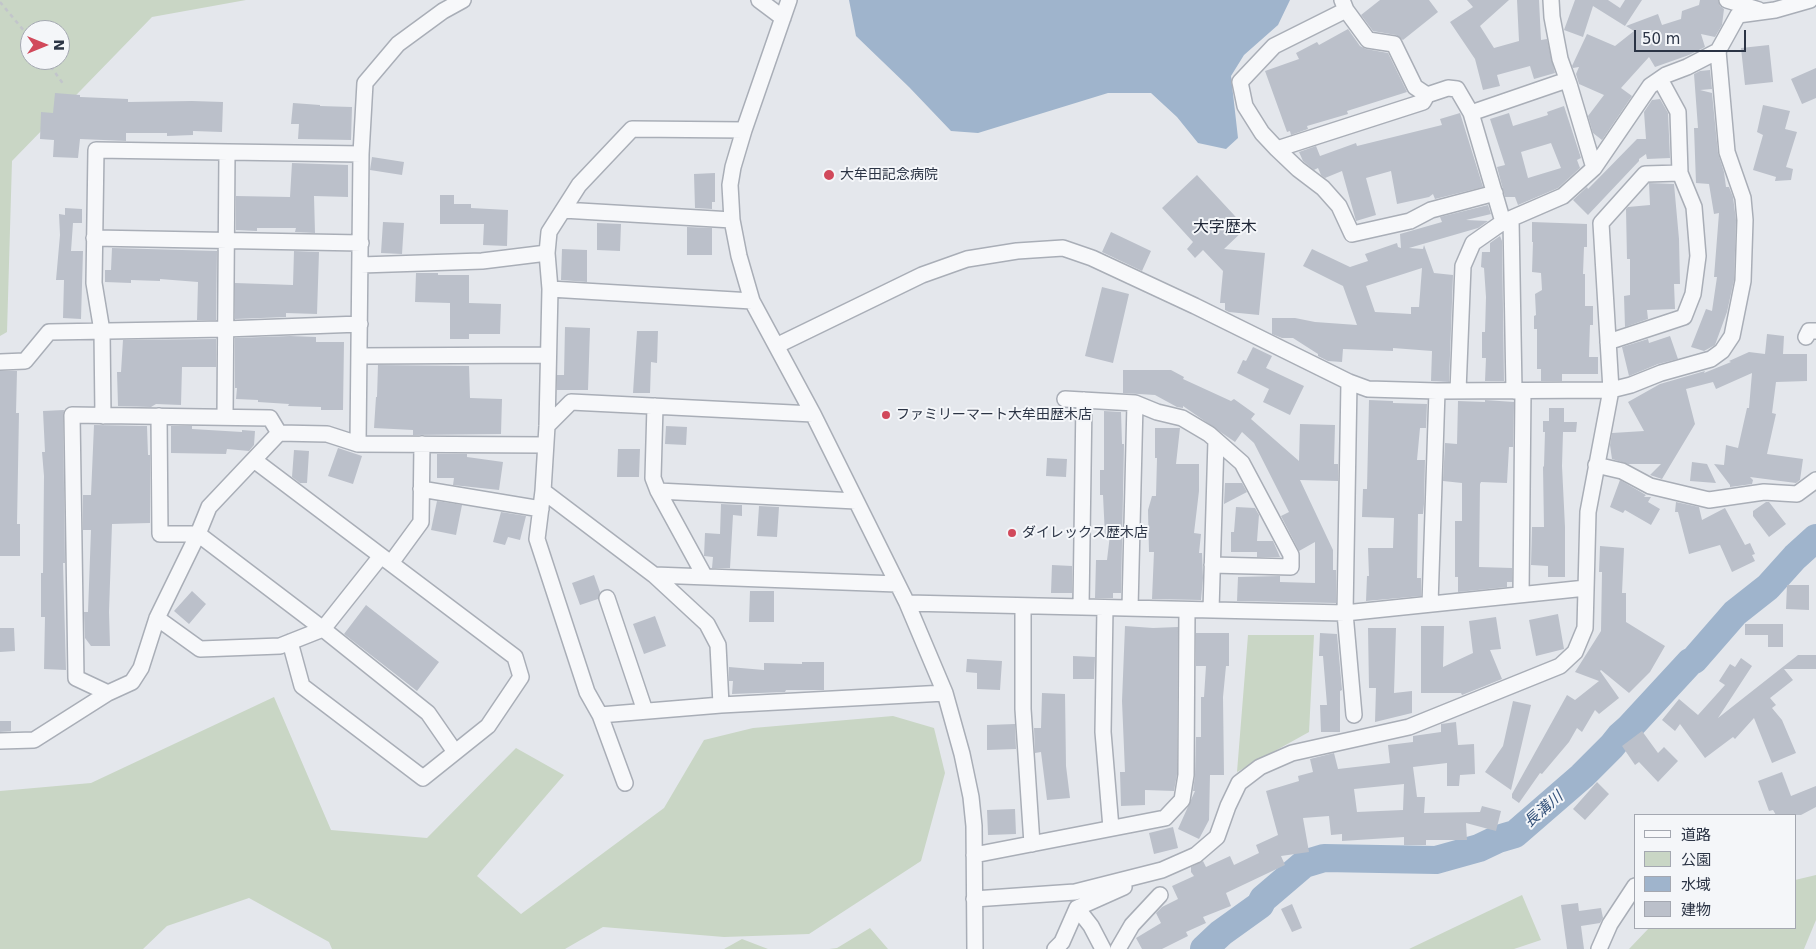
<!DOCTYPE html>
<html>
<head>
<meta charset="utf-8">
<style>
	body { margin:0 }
	#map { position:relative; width:1816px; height:949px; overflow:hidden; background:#e4e7ec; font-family:"DejaVu Sans","Noto Sans JP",sans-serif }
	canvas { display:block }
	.legend { position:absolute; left:1634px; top:814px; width:162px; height:115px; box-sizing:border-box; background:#f4f6f9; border:1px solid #a4a8b1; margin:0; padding:6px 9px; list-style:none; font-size:15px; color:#2b3445 }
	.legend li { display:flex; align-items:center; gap:10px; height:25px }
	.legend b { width:25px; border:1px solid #a4a8b1 }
	.north { position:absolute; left:20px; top:20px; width:50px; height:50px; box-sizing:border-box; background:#f4f6f9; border:1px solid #a4a8b1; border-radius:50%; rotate:90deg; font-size:14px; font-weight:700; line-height:20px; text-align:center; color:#2b3445 }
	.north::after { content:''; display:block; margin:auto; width:18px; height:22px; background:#d1495b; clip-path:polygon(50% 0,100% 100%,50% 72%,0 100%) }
	.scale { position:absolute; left:1634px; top:30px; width:112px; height:22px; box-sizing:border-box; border:2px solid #2b3445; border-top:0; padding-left:6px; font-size:15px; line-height:18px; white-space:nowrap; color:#2b3445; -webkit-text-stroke:4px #f4f6f9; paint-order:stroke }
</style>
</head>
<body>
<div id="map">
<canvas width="1816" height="949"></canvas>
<ul class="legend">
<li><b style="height:6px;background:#f7f8fa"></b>道路</li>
<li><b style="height:14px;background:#c9d6c5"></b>公園</li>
<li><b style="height:14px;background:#9fb4cc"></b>水域</li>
<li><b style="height:14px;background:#bbc0ca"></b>建物</li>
</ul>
<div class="north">N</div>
<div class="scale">50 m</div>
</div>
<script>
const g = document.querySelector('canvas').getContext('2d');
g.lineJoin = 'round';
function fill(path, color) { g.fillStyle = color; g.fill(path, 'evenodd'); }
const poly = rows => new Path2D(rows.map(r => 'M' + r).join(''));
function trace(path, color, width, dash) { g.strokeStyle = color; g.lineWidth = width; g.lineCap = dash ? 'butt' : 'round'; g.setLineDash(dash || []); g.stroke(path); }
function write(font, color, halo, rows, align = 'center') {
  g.font = font + ' "DejaVu Sans","Noto Sans JP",sans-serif'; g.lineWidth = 4; g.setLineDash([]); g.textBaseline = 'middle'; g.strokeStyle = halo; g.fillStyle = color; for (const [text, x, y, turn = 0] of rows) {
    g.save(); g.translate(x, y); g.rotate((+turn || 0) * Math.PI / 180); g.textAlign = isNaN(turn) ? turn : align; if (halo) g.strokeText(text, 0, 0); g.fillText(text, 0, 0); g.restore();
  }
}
fill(poly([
	[0,0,246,0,152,17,12,161,7,332,0,336],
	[30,30,60,30,60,60,30,60],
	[1248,635,1314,635,1309,732,1237,772],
	[274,697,331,830,427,838,516,748,564,775,477,876,521,914,664,808,704,740,753,728,893,716,934,728,945,773,921,861,809,934,724,937,603,927,565,949,332,949,329,942,249,898,167,926,143,949,0,949,0,791,91,783],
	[1816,875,1816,920,1804,949,1629,949,1649,928,1795,928,1795,880],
	[1522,895,1541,940,1514,949,1409,949],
	[870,928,888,949,829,949,837,948],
	[742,939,768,949,724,949]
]), '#c9d6c5');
fill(poly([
	[849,0,1290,0,1278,25,1244,55,1231,76,1238,138,1226,149,1198,143,1177,117,1151,93,1108,93,978,133,951,131,909,87,856,36]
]), '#9fb4cc');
trace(poly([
	[1204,949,1221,933,1260,905,1263,899,1304,864,1324,858,1436,860,1479,848,1498,839,1515,834,1582,776,1612,746,1620,736,1629,728,1690,662,1694,660,1735,613,1768,587,1795,557,1816,538]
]), '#9fb4cc', 28);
fill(poly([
	[1380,0,1429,0,1438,12,1403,40,1396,35,1373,31,1361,15],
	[1467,0,1509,0,1480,26,1494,48,1519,41,1517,0,1539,0,1541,40,1547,39,1555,73,1534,79,1530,66,1497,75,1500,86,1483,90,1475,59,1450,22,1473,7],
	[1575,0,1608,0,1620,8,1625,0,1642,0,1625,26,1593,6,1583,37,1564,30],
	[1700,0,1718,0,1720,6,1724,9,1722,25,1715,37,1701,34,1705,47,1689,55,1655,67,1649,57,1621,88,1632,96,1602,140,1593,133,1588,116,1604,95,1579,84,1576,74,1579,67,1573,68,1572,66,1587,34,1615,46,1634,31,1626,26,1658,14,1662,25,1681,19,1682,11,1699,5],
	[1348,29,1360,46,1366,49,1388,53,1407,92,1347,111,1348,114,1307,126,1308,129,1291,135,1290,131,1287,132,1265,71,1299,59,1296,53,1317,42,1319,45],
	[1769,45,1773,82,1745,85,1741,48],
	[1816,68,1816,98,1802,104,1791,79],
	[1710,70,1712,89,1700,90,1712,93,1718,153,1724,172,1726,187,1729,187,1733,197,1736,220,1734,280,1727,312,1715,345,1704,351,1691,347,1706,309,1712,311,1717,277,1714,277,1719,213,1714,214,1709,184,1696,183,1694,128,1698,128,1694,74,1700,71],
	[55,93,80,95,80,97,128,99,128,102,192,101,223,102,222,132,193,131,193,135,167,136,167,133,126,133,126,141,80,139,78,158,53,157,54,140,40,139,41,112,53,113],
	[1660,99,1668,113,1670,158,1647,159,1646,154,1639,159,1639,161,1588,215,1573,200,1587,187,1588,189,1637,139,1646,139,1644,112,1652,100],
	[293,103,320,105,320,106,352,107,351,140,298,139,299,124,291,124],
	[1763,105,1790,111,1785,129,1797,132,1786,167,1793,169,1791,180,1775,181,1776,177,1753,170,1763,135,1757,132],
	[1564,106,1581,158,1577,160,1580,168,1558,188,1518,205,1515,197,1505,197,1497,167,1505,165,1490,119,1509,113,1513,126,1548,115,1547,112],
	[1551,143,1561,168,1528,178,1521,152],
	[1460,113,1483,187,1435,199,1433,194,1429,197,1397,204,1391,171,1366,178,1376,215,1356,221,1342,171,1325,178,1321,175,1318,168,1314,170,1303,161,1299,152,1316,146,1320,156,1356,143,1357,146,1442,125,1440,119],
	[372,157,404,162,402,175,370,170],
	[292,163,348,165,348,197,314,196,315,233,295,232,296,228,257,228,257,231,236,230,236,196,290,197],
	[715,173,715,202,712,202,712,209,695,208,694,174],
	[1197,175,1246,228,1224,249,1265,253,1259,315,1229,312,1225,310,1225,303,1220,303,1223,271,1203,250,1195,258,1187,249,1193,242,1162,208],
	[1649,183,1674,184,1679,239,1680,284,1674,284,1675,309,1647,310,1648,319,1625,327,1624,296,1630,295,1630,259,1627,259,1626,209,1628,207,1650,205],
	[440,195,454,195,454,204,471,204,471,208,508,210,507,246,483,245,484,224,440,224],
	[1488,205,1491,214,1466,220,1488,221,1478,228,1409,248,1423,249,1424,245,1434,273,1453,275,1449,382,1431,381,1432,351,1393,348,1393,351,1343,349,1342,362,1328,361,1318,356,1318,354,1293,338,1282,338,1272,334,1272,318,1295,318,1315,322,1357,325,1343,286,1303,266,1312,249,1350,267,1368,261,1365,254,1397,243,1398,247,1401,248,1400,234,1442,222,1440,217],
	[1422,268,1419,307,1411,307,1411,314,1375,312,1366,286],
	[65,208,82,209,82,223,73,223,71,251,83,251,81,319,63,318,64,280,56,280,60,235,59,214,65,215],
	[383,222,404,223,402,254,381,253],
	[1532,222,1587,224,1587,247,1584,247,1583,274,1585,274,1585,306,1593,306,1593,325,1590,325,1589,357,1598,357,1598,374,1562,374,1562,381,1541,381,1541,369,1537,369,1537,329,1534,329,1534,316,1536,315,1535,294,1542,290,1541,273,1532,272,1533,242,1532,242],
	[597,223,621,224,620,251,597,250],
	[687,227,712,228,712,255,687,255],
	[1111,232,1151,251,1142,271,1102,252],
	[1500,236,1502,241,1504,381,1485,381,1486,358,1482,358,1482,332,1485,332,1486,297,1484,268,1481,267,1482,252,1490,252,1490,243],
	[112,248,217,251,216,320,197,320,198,282,160,279,160,281,131,280,131,283,105,282,105,270,111,270],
	[562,249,587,250,587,282,561,280],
	[294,251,319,252,317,314,286,313,286,317,235,319,235,283,293,285],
	[416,273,438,273,438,275,469,275,469,303,501,304,500,334,469,334,469,339,450,339,450,303,415,302],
	[1102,287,1129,294,1113,363,1085,356],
	[565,327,590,328,588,390,557,390,557,375,564,375],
	[637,331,658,331,657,363,651,362,650,393,633,393],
	[1767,334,1784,336,1783,354,1807,354,1807,381,1776,382,1772,413,1776,414,1767,454,1803,459,1800,480,1796,483,1750,477,1753,480,1752,484,1730,487,1730,485,1714,464,1724,465,1726,445,1738,448,1747,408,1749,408,1752,373,1716,389,1713,382,1686,389,1695,424,1662,479,1650,475,1661,464,1628,464,1612,459,1610,445,1612,433,1644,431,1628,402,1660,384,1705,371,1704,373,1731,362,1729,361,1749,352,1765,354],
	[290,336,316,337,316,342,344,342,343,410,321,410,321,407,288,406,289,404,258,402,258,400,236,399,237,388,235,388,235,338],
	[1670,336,1678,359,1658,364,1629,376,1622,347,1648,339,1649,343],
	[216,339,216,367,182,367,181,405,156,404,151,407,118,406,117,372,121,372,123,340],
	[1253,347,1272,356,1266,368,1304,386,1290,415,1263,402,1269,389,1237,373,1243,360,1246,361],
	[378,365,469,366,470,398,502,399,501,434,413,435,413,430,374,428,376,397,377,397],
	[1123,370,1171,370,1184,377,1183,379,1231,401,1234,399,1255,414,1251,419,1299,461,1300,424,1335,425,1334,464,1338,464,1338,481,1300,480,1333,550,1333,570,1336,570,1336,603,1237,601,1238,577,1280,576,1280,582,1315,583,1315,542,1299,551,1281,516,1289,512,1254,443,1242,432,1235,442,1183,406,1183,408,1177,407,1155,395,1123,393],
	[0,371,17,371,16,413,19,413,17,524,20,524,20,556,0,556],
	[1369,400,1393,401,1393,403,1427,404,1426,428,1420,428,1417,460,1425,460,1424,504,1423,514,1418,514,1417,578,1421,578,1421,596,1366,601,1367,576,1369,576,1368,548,1393,548,1394,518,1362,517,1363,489,1367,489],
	[1485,400,1514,402,1513,447,1509,447,1507,483,1481,482,1480,484,1479,567,1512,568,1512,582,1507,582,1507,587,1458,592,1458,577,1455,577,1455,521,1462,521,1462,483,1443,481,1445,443,1457,444,1458,401,1485,402],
	[1549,408,1564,408,1564,422,1577,422,1576,432,1563,432,1562,466,1565,527,1565,577,1548,577,1548,566,1531,565,1532,527,1544,527,1543,467,1544,466,1545,432,1543,432,1543,421,1549,421],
	[64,410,63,415,65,563,63,563,66,670,44,669,45,617,41,617,41,573,43,573,44,476,42,452,45,452,43,411],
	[1104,411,1121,412,1122,444,1124,444,1121,593,1113,593,1113,598,1095,598,1096,560,1107,560,1110,535,1105,536,1103,495,1100,495,1100,470,1104,470],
	[94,425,147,426,148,455,150,455,150,523,112,524,109,612,110,646,91,646,85,638,84,612,88,612,91,530,83,530,83,495,91,495],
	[171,426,192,426,192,429,242,432,242,430,255,431,254,445,249,451,227,449,226,454,171,453],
	[666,426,687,427,686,445,665,444],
	[1155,428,1180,428,1176,464,1199,464,1199,491,1194,533,1201,534,1199,553,1202,553,1203,578,1201,600,1152,599,1154,552,1149,552,1148,510,1152,496,1156,496,1157,458,1155,458],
	[338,448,362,456,353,484,328,476],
	[618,449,640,449,639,477,617,477],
	[294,450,309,451,307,483,300,483,292,477],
	[437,454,467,454,467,457,503,462,499,490,453,485,454,478,437,478],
	[1047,458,1067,459,1066,477,1046,476],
	[1692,462,1707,464,1716,483,1690,481],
	[1620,480,1646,495,1644,497,1651,497,1648,502,1660,509,1651,525,1625,510,1623,513,1610,507],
	[1225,483,1242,483,1247,492,1224,504],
	[437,501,462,505,456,535,431,530],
	[1676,502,1699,507,1702,520,1725,508,1745,545,1750,543,1755,554,1752,555,1755,561,1732,572,1720,545,1689,554,1678,512,1675,512],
	[1766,502,1769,502,1786,524,1769,537,1753,516,1753,511],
	[721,504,742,505,742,516,733,515,730,568,712,568,713,557,704,556,705,533,720,534],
	[759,506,779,507,777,537,757,536],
	[1236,507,1255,508,1259,515,1257,541,1273,541,1280,557,1257,557,1257,552,1231,552,1231,532,1234,532],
	[501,512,526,516,520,540,508,537,505,545,493,542],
	[1600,546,1624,548,1622,593,1626,593,1626,622,1665,646,1650,672,1629,693,1601,670,1600,671,1619,698,1599,714,1595,710,1582,732,1577,728,1569,742,1542,774,1540,773,1519,803,1512,798,1512,794,1567,695,1575,700,1599,681,1575,672,1601,631,1602,572,1599,572],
	[1052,565,1072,566,1072,593,1051,593],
	[594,575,600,592,598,599,580,605,572,583],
	[1787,585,1809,585,1809,610,1786,609],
	[192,591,206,604,189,624,174,611],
	[750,591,774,591,774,622,749,622],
	[366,605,439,662,417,691,344,634],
	[1558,614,1564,649,1536,656,1529,620],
	[655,616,666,646,644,654,633,624],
	[1496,617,1501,649,1490,650,1502,679,1462,695,1461,693,1421,693,1421,626,1444,626,1443,667,1473,653,1469,621],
	[1745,624,1783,624,1783,647,1768,647,1768,635,1745,635],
	[1125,626,1153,628,1178,627,1177,774,1174,791,1145,790,1145,805,1121,806,1120,772,1125,772,1122,701],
	[0,628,14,628,15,651,0,652],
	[1368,628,1396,628,1394,693,1412,691,1412,713,1375,722,1376,688,1369,688],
	[1196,633,1229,633,1229,666,1226,666,1223,697,1224,775,1210,775,1209,820,1199,839,1178,829,1195,791,1193,791,1195,775,1196,737,1201,737,1201,697,1204,697,1206,666,1196,666],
	[1320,633,1337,634,1342,690,1340,691,1340,732,1321,732,1320,705,1327,705,1323,656,1319,656],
	[1798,655,1816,655,1816,669,1784,669,1793,680,1770,698,1776,705,1772,708,1782,720,1796,753,1772,763,1754,718,1735,739,1733,737,1705,758,1680,724,1675,731,1662,720,1679,699,1698,715,1725,685,1719,681,1730,664,1735,667,1741,658,1752,666,1718,718],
	[1073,656,1095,657,1094,679,1073,679],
	[967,659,1002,661,1000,690,977,689,977,673,966,672],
	[802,662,824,662,824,690,786,690,785,692,732,694,733,681,729,681,729,667,764,670,764,663,802,664],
	[1042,693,1065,694,1066,766,1070,798,1047,800,1041,752,1035,753,1034,728,1041,728],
	[1513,701,1531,705,1511,790,1485,772,1503,746],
	[0,721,11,721,11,731,0,732],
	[1456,722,1458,745,1474,744,1475,774,1460,775,1459,786,1447,786,1447,763,1413,767,1417,797,1425,797,1424,813,1480,812,1482,806,1501,811,1496,831,1466,823,1467,840,1426,840,1426,845,1404,845,1404,837,1342,841,1342,834,1331,835,1329,816,1303,818,1309,852,1281,856,1285,865,1226,893,1231,906,1203,917,1206,923,1186,932,1188,936,1162,949,1142,949,1136,938,1161,923,1156,913,1162,907,1178,899,1172,886,1194,876,1191,872,1191,867,1203,861,1206,867,1230,856,1234,865,1259,853,1256,845,1278,835,1266,791,1299,781,1298,776,1313,772,1310,759,1334,753,1338,769,1390,763,1388,745,1413,742,1413,736,1441,732,1441,724],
	[1404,784,1403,810,1357,812,1354,789],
	[1015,724,1016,749,987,750,987,725],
	[1642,731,1658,753,1664,747,1678,761,1658,782,1639,762,1635,765,1622,746],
	[1782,772,1791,796,1816,786,1816,807,1801,815,1776,815,1773,810,1769,811,1758,781],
	[1597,782,1609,794,1585,820,1573,809],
	[1015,809,1016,834,988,835,987,810],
	[1173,827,1178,848,1154,854,1149,833],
	[1578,903,1579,911,1601,908,1603,918,1600,923,1581,926,1584,949,1567,949,1561,905],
	[1292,904,1302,928,1292,932,1281,909]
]), '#bbc0ca');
const minor = poly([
	[759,0,783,18],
	[789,0,744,130,733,167,730,185,732,220,739,256,752,301,813,414,907,603,945,693,962,754,971,797,974,826,975,949],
	[1342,0,1346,10,1274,46,1240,82,1245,106,1262,133,1277,149,1423,102,1427,95],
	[1551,0,1552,17,1560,59,1569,84,1594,168],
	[1727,0,1759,10],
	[1346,10,1368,40,1394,44,1415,87,1427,95],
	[1427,95,1448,88,1457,89,1471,113,1503,222],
	[1471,113,1567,80],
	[1277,149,1298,169,1323,188,1339,206,1352,234,1410,221,1431,210,1495,193],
	[563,210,732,220],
	[1511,219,1514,391],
	[94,238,361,243],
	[361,265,482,261,547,253],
	[550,289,752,301],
	[1806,337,1809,331,1816,331],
	[1608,342,1684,317,1693,294,1698,256,1694,207,1680,173,1678,112,1660,79],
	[778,345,922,275,967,259,1017,251,1063,248,1092,258,1195,306,1349,382,1368,389,1437,391,1611,390,1631,385,1661,373,1711,359,1722,351,1732,336,1743,281,1745,220,1743,198,1727,152,1718,51],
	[359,356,548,355],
	[0,362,25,361,49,332,225,329,360,324],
	[1349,382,1345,613,1354,715],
	[1458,391,1463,266,1473,243,1503,222,1563,196,1594,168,1650,86,1666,75,1687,67,1718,51,1738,15,1775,10,1810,0],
	[1065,399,1135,403,1157,412,1182,418,1209,434,1242,463,1291,555,1291,567,1212,565],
	[655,406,653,478,658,491,705,577],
	[103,416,102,331,94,283,96,150,361,154],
	[159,416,160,534,198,534,323,629,428,713,455,752],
	[225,416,227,152],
	[547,426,571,402,813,414],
	[358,444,361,154,365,83,398,44,443,11,463,0],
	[254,460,515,657,521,677,488,726,423,778,302,686,290,642],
	[1596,465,1622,471,1650,486,1709,500,1764,492,1797,494,1816,480],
	[421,489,541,509],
	[543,491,654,575,897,584],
	[658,491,856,501],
	[391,563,421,522,422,444],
	[654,575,707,624,718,645,721,705],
	[1521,594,1523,391],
	[607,598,645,711],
	[907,603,1345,613,1586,588],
	[1430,604,1437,391],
	[1023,606,1023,709,1032,844],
	[1081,607,1084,400],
	[1105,608,1103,732,1111,828],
	[1130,608,1135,403],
	[1211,610,1216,440],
	[157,618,200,649,280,646,323,629,381,556],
	[108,693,76,678,72,415,270,418,279,433],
	[600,715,721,705,945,693],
	[0,741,34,740,108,693,132,682,141,668,157,618,198,534,209,507,279,433,327,434,358,444,545,445],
	[625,783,600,715,587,692,537,539,543,491,547,426,550,289,547,253,549,232,579,185,632,129,744,130],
	[974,855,1165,818,1182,800,1186,775,1187,610],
	[974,899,1075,892,1162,870,1196,855,1217,837,1228,806,1239,783,1260,767,1292,753,1409,727,1560,666,1575,652,1585,628,1588,512,1611,390,1601,223,1645,174,1680,173],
	[1077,908,1091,926,1103,949],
	[1055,949,1062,942,1077,908,1124,887],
	[1118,949,1132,925,1160,895],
	[1599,949,1610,924,1635,886]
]);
trace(minor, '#a9aeb7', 18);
trace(poly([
	[0,2,30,38],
	[46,60,64,85]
]), '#c2c5cb', 2.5, [4, 4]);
trace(minor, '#f7f8fa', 15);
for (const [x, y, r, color] of [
	[829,175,6,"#d1495b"],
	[886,415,5,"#d1495b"],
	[1012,533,5,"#d1495b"]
]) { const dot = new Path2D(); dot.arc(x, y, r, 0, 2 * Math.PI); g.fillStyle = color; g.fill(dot); trace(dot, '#f4f6f9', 2); }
write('14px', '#2b3445', '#f4f6f9', [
	["大牟田記念病院",840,175],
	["ファミリーマート大牟田歴木店",896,415],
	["ダイレックス歴木店",1022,533]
], 'left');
write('italic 15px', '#34527a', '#f4f6f9', [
	["長溝川",1544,810,-41]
]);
write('16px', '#1d2536', '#f4f6f9', [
	["大字歴木",1225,228]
]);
</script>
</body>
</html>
